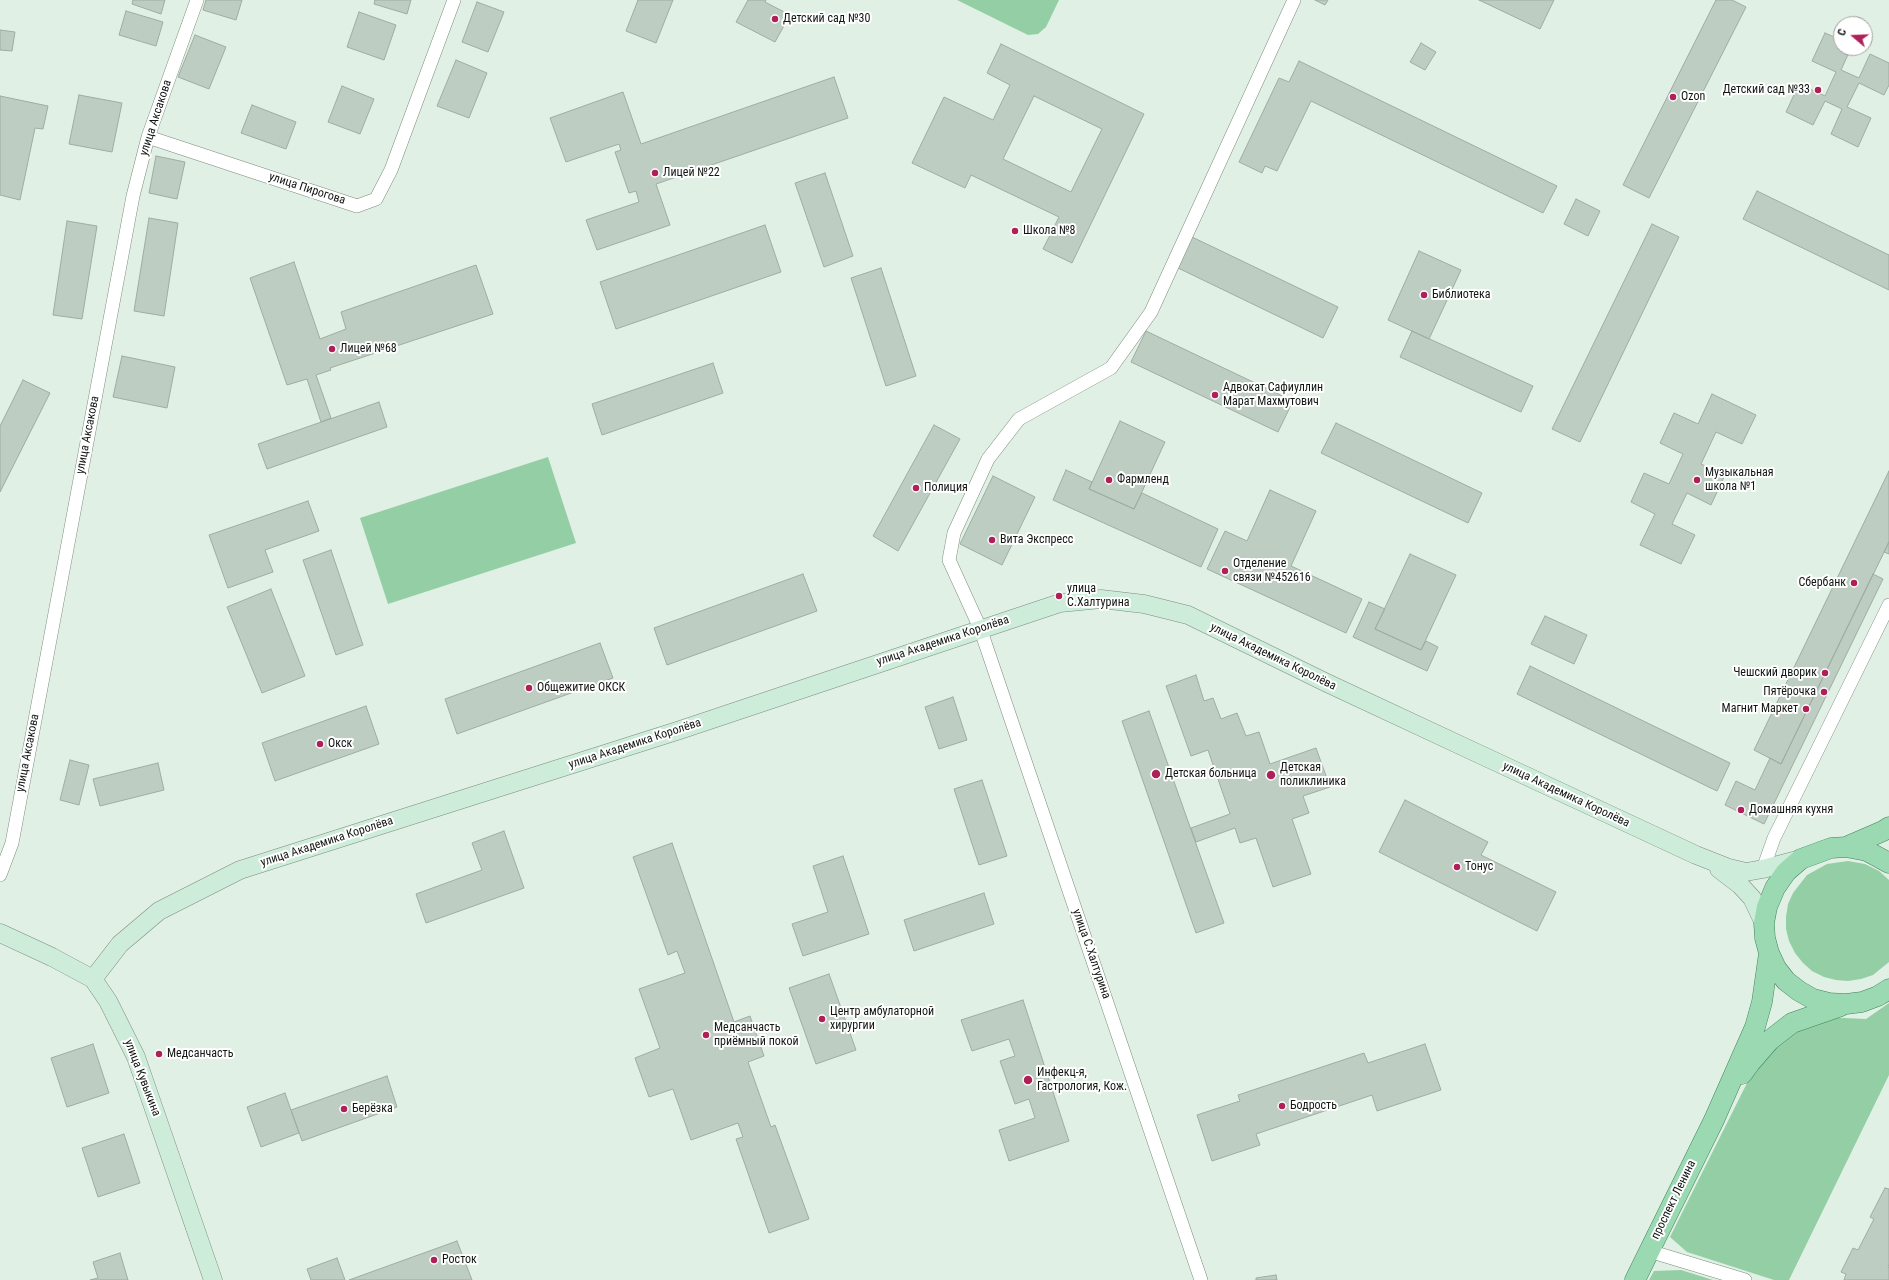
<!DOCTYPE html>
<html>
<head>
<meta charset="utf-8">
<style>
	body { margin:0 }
	#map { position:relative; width:1889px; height:1280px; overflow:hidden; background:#e1f0e4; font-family:"Roboto Condensed",sans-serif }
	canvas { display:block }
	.north { position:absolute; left:1833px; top:16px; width:40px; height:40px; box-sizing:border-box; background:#fff; border:1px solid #a0a2a0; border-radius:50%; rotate:289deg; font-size:11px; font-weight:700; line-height:16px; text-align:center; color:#111612 }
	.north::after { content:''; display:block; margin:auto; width:14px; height:18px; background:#af2058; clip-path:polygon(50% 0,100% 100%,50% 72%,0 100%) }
</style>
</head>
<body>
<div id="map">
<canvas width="1889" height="1280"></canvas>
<div class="north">С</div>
</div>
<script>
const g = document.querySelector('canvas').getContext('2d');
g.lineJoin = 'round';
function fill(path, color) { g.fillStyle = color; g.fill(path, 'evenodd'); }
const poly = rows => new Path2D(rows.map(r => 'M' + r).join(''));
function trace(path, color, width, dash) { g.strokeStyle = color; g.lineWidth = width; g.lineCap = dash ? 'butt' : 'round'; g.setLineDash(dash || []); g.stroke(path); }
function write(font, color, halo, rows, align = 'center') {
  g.font = font + ' "Roboto Condensed",sans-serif'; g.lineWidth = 4; g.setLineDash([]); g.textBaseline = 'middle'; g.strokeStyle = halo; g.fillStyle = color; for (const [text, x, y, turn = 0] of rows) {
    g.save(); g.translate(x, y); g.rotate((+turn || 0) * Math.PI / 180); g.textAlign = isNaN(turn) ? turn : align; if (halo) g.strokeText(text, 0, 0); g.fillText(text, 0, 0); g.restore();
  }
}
fill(poly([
	[957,0,1059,0,1046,27,1038,34,1028,35],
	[548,457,576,543,388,604,360,518],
	[1848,861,1865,864,1879,871,1889,880,1889,962,1873,975,1861,979,1848,981,1836,980,1824,977,1812,971,1803,963,1795,953,1789,941,1786,929,1786,917,1788,904,1793,893,1807,875,1827,864],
	[1889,1003,1889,1075,1789,1280,1774,1280,1687,1252,1670,1237,1756,1065,1784,1036,1824,1017,1866,1019],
	[1681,1270,1713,1280,1649,1280,1654,1271]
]), '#94cea5');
const building = poly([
	[133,0,165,0,161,14,132,4,133,0],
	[206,0,242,0,236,20,203,10,206,0],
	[375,0,411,0,407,14,374,4,375,0],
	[638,0,673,0,656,43,626,31,638,0],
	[748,0,766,0,765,2,790,15,775,42,736,22,748,0],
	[1315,0,1328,0,1325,5,1315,0],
	[1479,0,1554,0,1540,29,1479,0],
	[1716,0,1732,0,1746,7,1649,198,1623,185,1716,0],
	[477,2,504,12,488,52,462,42,477,2],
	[126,11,163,22,156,46,119,35,126,11],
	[359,12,396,25,384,60,347,47,359,12],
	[0,30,15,32,12,51,0,50,0,30],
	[1825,33,1841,40,1841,48,1851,48,1841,70,1859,78,1870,54,1889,63,1889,85,1884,95,1859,83,1847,107,1871,118,1858,147,1831,134,1842,109,1825,101,1813,125,1786,112,1799,84,1825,96,1836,72,1812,61,1825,33],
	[195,35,226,47,209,89,178,77,195,35],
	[1421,43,1436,52,1425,70,1410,62,1421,43],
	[1001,44,1144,114,1072,263,1043,249,1059,217,971,175,965,188,912,163,944,97,993,120,1010,85,987,73,1001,44],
	[1034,96,1102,129,1071,192,1003,159,1034,96],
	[456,60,487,73,469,118,437,106,456,60],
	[1299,61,1557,186,1543,213,1311,101,1277,171,1265,166,1262,173,1239,162,1279,78,1289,82,1299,61],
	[834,77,848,118,656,184,670,225,597,250,586,220,639,202,636,191,629,193,615,152,621,150,619,144,566,162,550,118,623,92,641,144,834,77],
	[342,86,374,99,360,134,328,122,342,86],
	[79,95,122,103,112,152,69,144,79,95],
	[0,96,48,106,43,129,35,128,20,200,0,195,0,96],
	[252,105,296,122,286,149,241,133,252,105],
	[156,156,185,162,177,199,149,193,156,156],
	[825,173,853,256,824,267,795,183,825,173],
	[1757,191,1889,255,1889,290,1743,219,1757,191],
	[1576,199,1600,211,1588,236,1564,224,1576,199],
	[149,218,178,223,164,316,134,311,149,218],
	[67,221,97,226,82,319,53,315,67,221],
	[1652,224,1679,237,1580,442,1552,429,1652,224],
	[765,225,781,272,616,329,600,282,765,225],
	[1190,236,1338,307,1323,338,1176,267,1190,236],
	[1419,251,1461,270,1429,339,1388,320,1419,251],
	[294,262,320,339,346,329,341,312,476,265,493,314,330,368,331,370,316,375,331,418,321,422,307,379,287,385,250,278,294,262],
	[881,268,916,376,886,386,851,278,881,268],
	[1146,331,1293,401,1278,432,1131,362,1146,331],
	[1412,331,1533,386,1521,412,1400,357,1412,331],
	[122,356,175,367,167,408,113,397,122,356],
	[713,363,723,393,602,435,592,404,713,363],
	[23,380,50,393,0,492,0,426,23,380],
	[1712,394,1756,415,1742,444,1716,432,1701,464,1725,475,1711,505,1687,493,1672,524,1695,535,1681,564,1640,545,1655,514,1631,502,1644,473,1669,484,1683,454,1660,443,1674,413,1698,424,1712,394],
	[379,402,387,427,267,469,258,444,379,402],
	[1120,421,1165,442,1134,509,1089,489,1120,421],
	[1336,423,1482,493,1468,523,1321,453,1336,423],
	[934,425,960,439,898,551,873,536,934,425],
	[1066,470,1092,482,1089,489,1134,509,1142,493,1218,529,1201,567,1053,500,1066,470],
	[1889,471,1889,542,1781,764,1754,750,1889,471],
	[993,476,1035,497,1002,565,960,544,993,476],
	[1270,490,1316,511,1291,566,1362,599,1346,633,1207,569,1225,531,1247,541,1270,490],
	[308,501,319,531,265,550,273,572,228,588,209,535,308,501],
	[1889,542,1889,554,1884,552,1889,542],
	[331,550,363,645,336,655,303,560,331,550],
	[1410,554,1456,575,1421,650,1375,629,1410,554],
	[803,574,817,611,667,665,654,628,803,574],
	[1873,574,1883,579,1764,824,1725,805,1736,781,1755,790,1770,758,1781,764,1873,574],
	[271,589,305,676,262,693,227,607,271,589],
	[1369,602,1385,609,1375,629,1421,650,1426,641,1438,647,1427,671,1353,637,1369,602],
	[1545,616,1587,635,1574,664,1531,644,1545,616],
	[600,643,613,678,457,734,445,699,600,643],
	[1530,666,1730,763,1717,791,1517,694,1530,666],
	[1196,675,1204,701,1213,698,1221,719,1237,713,1246,736,1259,732,1270,764,1316,748,1330,787,1303,796,1309,813,1292,819,1311,874,1273,887,1256,838,1240,843,1235,828,1196,842,1191,828,1230,814,1208,750,1191,756,1166,686,1196,675],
	[953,697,967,740,939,749,925,707,953,697],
	[366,706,379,744,275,781,262,743,366,706],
	[1149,711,1224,923,1196,933,1122,721,1149,711],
	[70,760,89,765,79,805,60,800,70,760],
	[158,763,164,790,100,806,93,779,158,763],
	[982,780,1007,856,979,865,954,789,982,780],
	[1405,800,1488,842,1481,855,1556,892,1537,931,1379,852,1405,800],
	[504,831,524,888,426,923,416,894,482,870,472,843,504,831],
	[672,843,734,1022,750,1016,764,1056,748,1062,771,1127,775,1125,809,1219,769,1233,736,1139,743,1137,738,1123,691,1140,673,1089,649,1097,635,1058,660,1048,639,989,685,973,677,951,668,955,633,857,672,843],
	[843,856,869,934,803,956,792,924,828,912,813,866,843,856],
	[984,893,994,924,914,951,904,920,984,893],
	[829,974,856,1050,816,1064,789,988,829,974],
	[1023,1000,1069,1141,1009,1161,999,1130,1035,1118,1029,1099,1015,1104,1000,1061,1015,1056,1009,1039,972,1051,961,1020,1023,1000],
	[93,1044,109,1093,67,1107,51,1058,93,1044],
	[1425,1044,1441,1090,1377,1111,1372,1095,1256,1134,1260,1145,1212,1161,1197,1115,1240,1101,1238,1095,1364,1053,1368,1063,1425,1044],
	[387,1076,397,1107,302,1141,291,1110,387,1076],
	[285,1093,299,1133,261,1147,247,1107,285,1093],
	[124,1134,140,1183,98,1197,82,1148,124,1134],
	[1885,1188,1889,1189,1889,1264,1888,1267,1889,1268,1889,1280,1844,1280,1846,1274,1841,1272,1853,1248,1858,1250,1874,1219,1870,1217,1885,1188],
	[457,1241,472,1280,349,1280,457,1241],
	[120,1253,128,1280,90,1280,98,1278,93,1262,120,1253],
	[337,1258,345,1280,311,1280,307,1269,337,1258],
	[1276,1275,1277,1280,1256,1280,1256,1278,1276,1275]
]);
fill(building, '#becdc2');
trace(building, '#9eaca2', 1);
const street = poly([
	[148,137,357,206,376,199,391,170,454,0],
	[1763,869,1774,838,1889,605],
	[0,875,12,843,133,196,148,137,197,0],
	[1649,1251,1745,1280],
	[1201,1280,980,628,949,560,954,533,988,459,1019,419,1111,368,1151,312,1294,0]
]);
const secondary = poly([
	[1719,869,1740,885,1752,898,1764,923],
	[0,933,52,957,93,979,108,1001,136,1057,213,1280],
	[93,979,120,944,159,911,240,870,680,730,1060,603,1101,599,1144,604,1188,615,1327,683,1479,754,1696,855,1729,868,1746,872,1763,869,1801,859]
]);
const primary = poly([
	[1846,847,1883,831,1889,827],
	[1889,863,1867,851,1846,847,1831,848,1801,859,1786,872,1775,888,1767,907,1764,923,1765,938,1769,953,1776,968,1786,981,1799,991,1813,999,1829,1003,1846,1004,1862,1002,1878,996,1889,989],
	[1742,1074,1750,1063,1770,1040,1792,1023,1841,1006],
	[1635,1280,1714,1120,1755,1027,1762,1002,1769,953]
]);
trace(street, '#7e8b81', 14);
trace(secondary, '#7e8b81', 19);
trace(primary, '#408459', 21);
trace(street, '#fff', 13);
trace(secondary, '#cdecd9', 18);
trace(primary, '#9bd9b2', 20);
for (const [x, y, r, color] of [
	[775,19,4,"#af2058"],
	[1818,90,4,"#af2058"],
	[1673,97,4,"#af2058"],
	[655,173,4,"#af2058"],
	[1015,231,4,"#af2058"],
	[1424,295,4,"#af2058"],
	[332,349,4,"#af2058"],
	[1215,395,4,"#af2058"],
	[1109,480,4,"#af2058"],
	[1697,480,4,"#af2058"],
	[916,488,4,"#af2058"],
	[992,540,4,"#af2058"],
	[1225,571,4,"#af2058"],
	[1854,583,4,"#af2058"],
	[1059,596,4,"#af2058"],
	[1825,673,4,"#af2058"],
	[529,688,4,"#af2058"],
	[1824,692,4,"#af2058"],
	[1806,709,4,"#af2058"],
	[320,744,4,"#af2058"],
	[1156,774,5,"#af2058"],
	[1271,775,5,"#af2058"],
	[1741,810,4,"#af2058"],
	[1457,867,4,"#af2058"],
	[822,1019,4,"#af2058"],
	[706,1035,4,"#af2058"],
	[159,1054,4,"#af2058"],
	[1028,1080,5,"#af2058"],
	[1282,1106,4,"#af2058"],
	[344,1109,4,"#af2058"],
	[434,1260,4,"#af2058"]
]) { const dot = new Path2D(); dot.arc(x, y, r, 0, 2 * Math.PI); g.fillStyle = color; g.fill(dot); trace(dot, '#fff', 1.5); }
write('12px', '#111612', '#fff', [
	["Детский сад №30",783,19],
	["Детский сад №33",1810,90,"right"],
	["Ozon",1681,97],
	["Лицей №22",663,173],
	["Школа №8",1023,231],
	["Библиотека",1432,295],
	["Лицей №68",340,349],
	["Адвокат Сафиуллин",1223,388],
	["Марат Махмутович",1223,402],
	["Музыкальная",1705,473],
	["школа №1",1705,487],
	["Фармленд",1117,480],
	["Полиция",924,488],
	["Вита Экспресс",1000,540],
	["Отделение",1233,564],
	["связи №452616",1233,578],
	["Сбербанк",1846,583,"right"],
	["улица",1067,589],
	["С.Халтурина",1067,603],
	["Чешский дворик",1817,673,"right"],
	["Общежитие ОКСК",537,688],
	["Пятёрочка",1816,692,"right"],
	["Магнит Маркет",1798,709,"right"],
	["Окск",328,744],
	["Детская",1280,768],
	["поликлиника",1280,782],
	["Детская больница",1165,774],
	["Домашняя кухня",1749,810],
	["Тонус",1465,867],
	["Центр амбулаторной",830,1012],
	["хирургии",830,1026],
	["Медсанчасть",714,1028],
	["приёмный покой",714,1042],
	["Медсанчасть",167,1054],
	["Инфекц-я,",1037,1073],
	["Гастрология, Кож.",1037,1087],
	["Бодрость",1290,1106],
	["Берёзка",352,1109],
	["Росток",442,1260]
], 'left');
write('12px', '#111612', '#fff', [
	["улица Аксакова",156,118,-72],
	["улица Пирогова",307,189,18],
	["улица Аксакова",88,435,-79],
	["улица Академика Королёва",943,641,-18],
	["улица Академика Королёва",1273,657,26],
	["улица Академика Королёва",635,744,-18],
	["улица Аксакова",28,753,-79],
	["улица Академика Королёва",1566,795,25],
	["улица Академика Королёва",327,842,-18],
	["улица С.Халтурина",1091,954,71],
	["улица Кувыкина",142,1078,69],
	["проспект Ленина",1674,1200,-64]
]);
</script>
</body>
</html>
